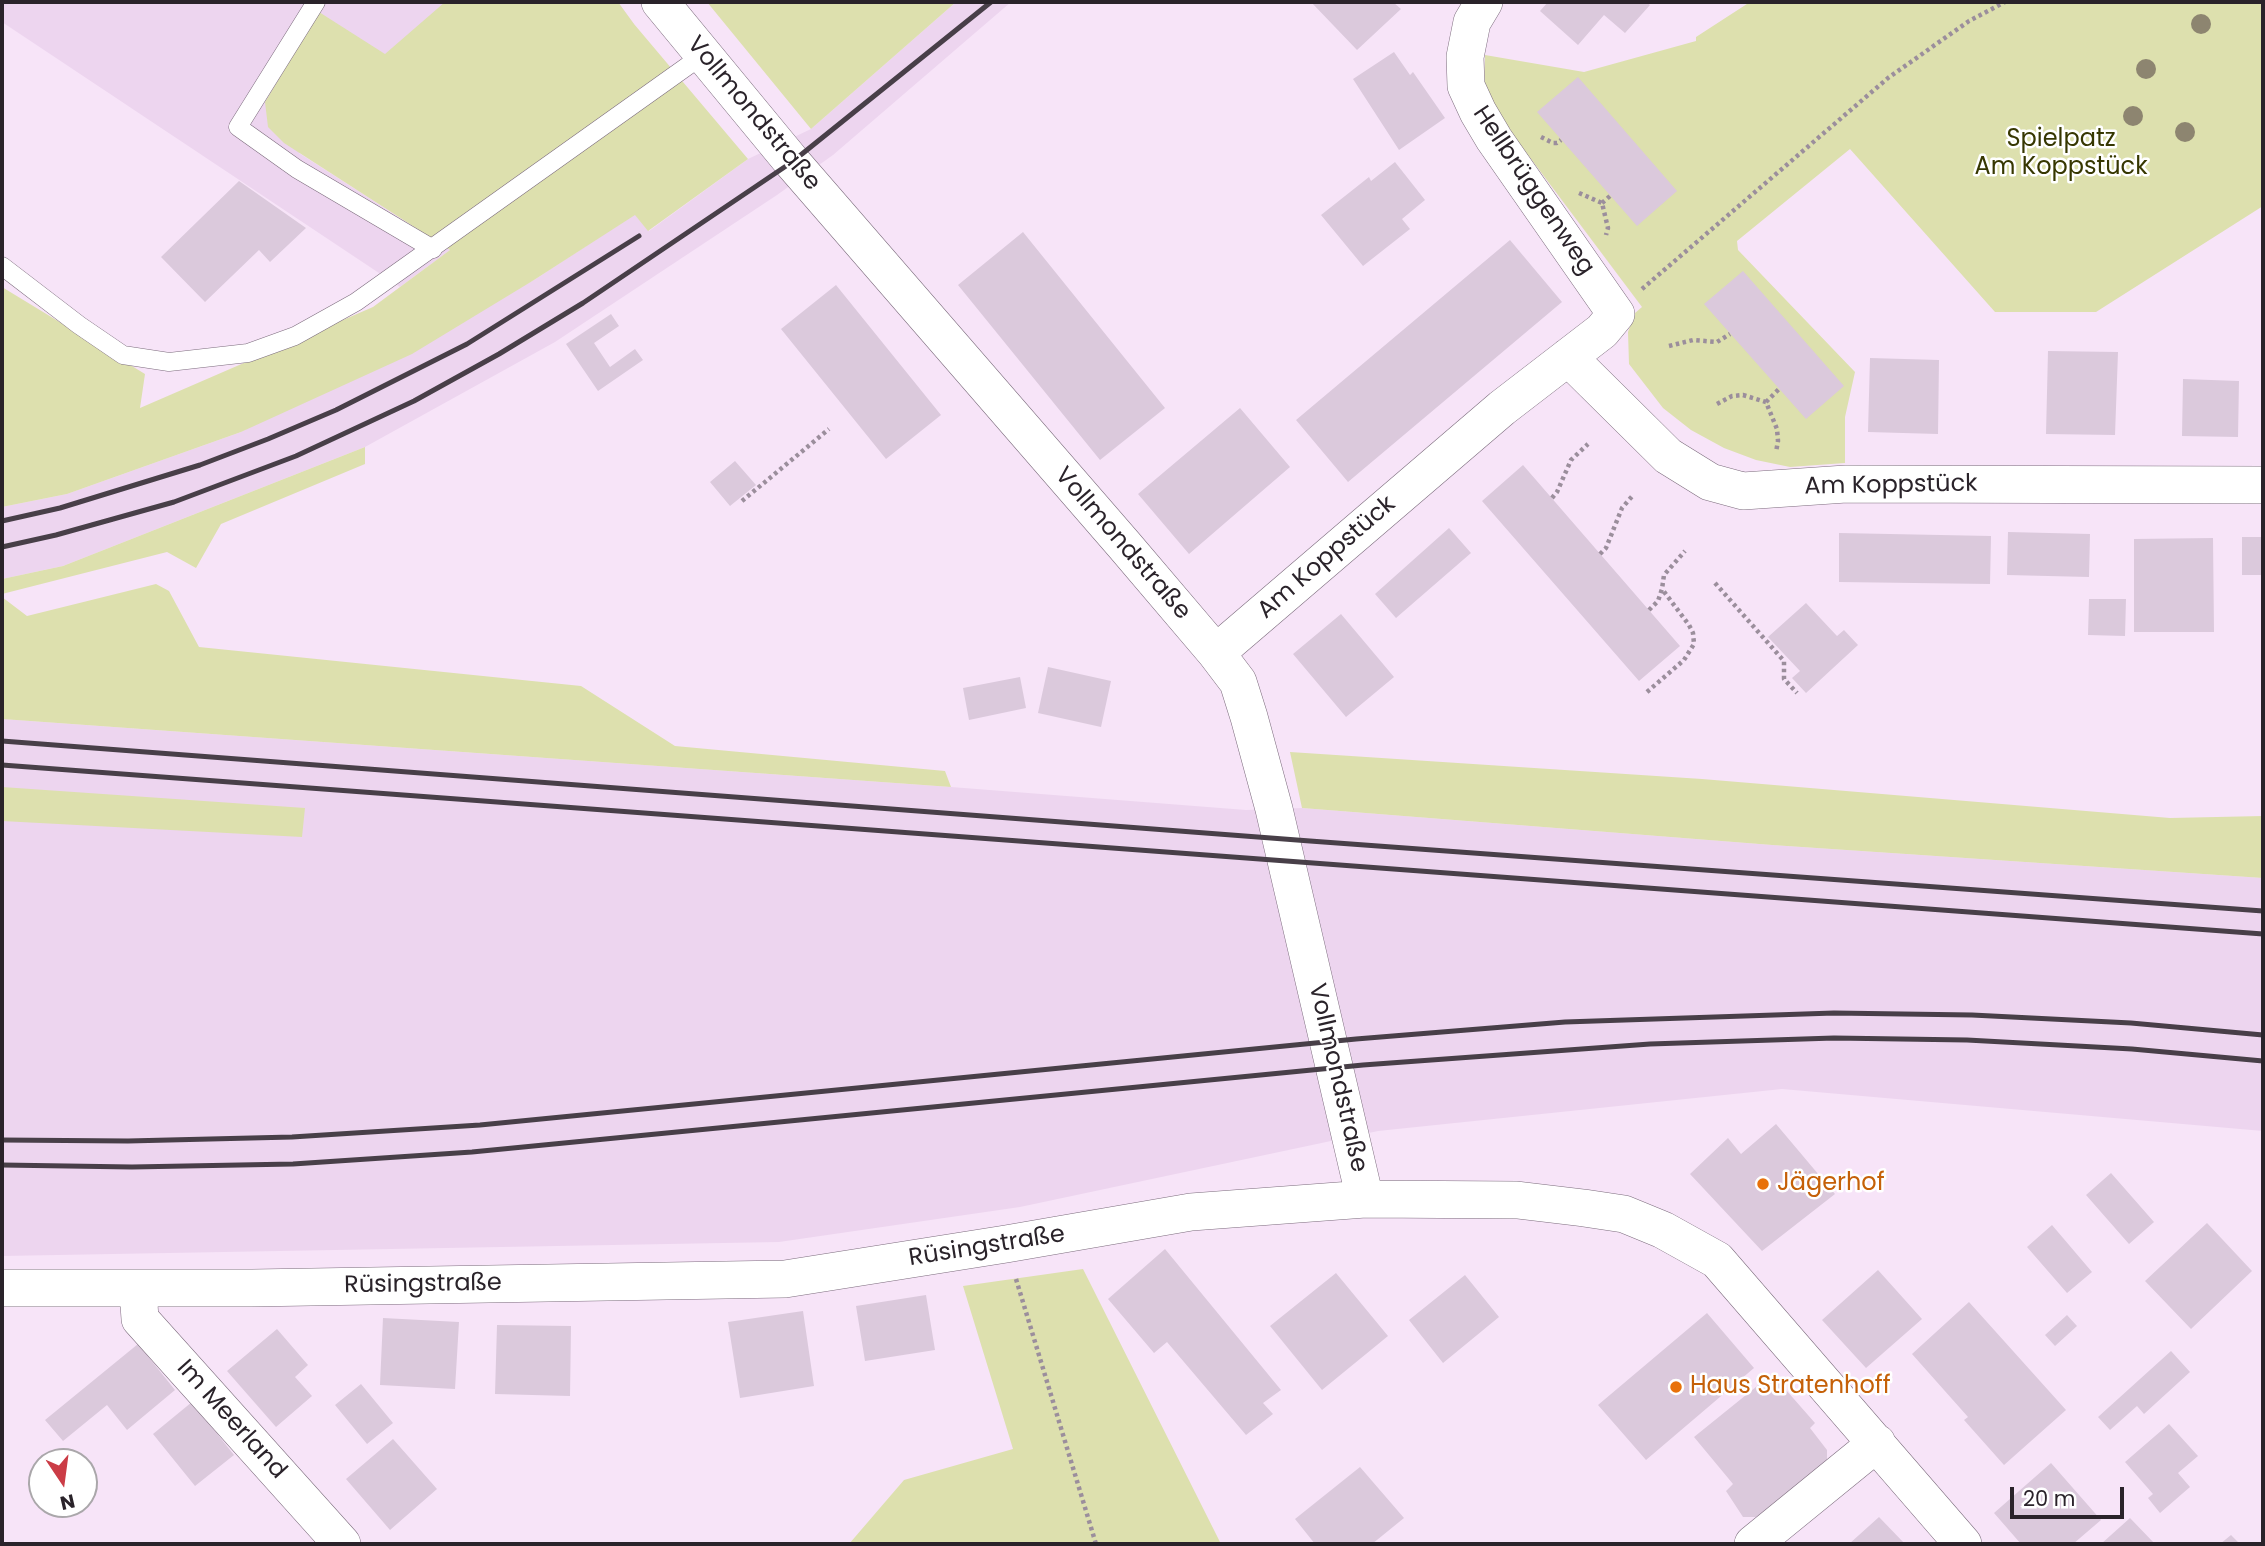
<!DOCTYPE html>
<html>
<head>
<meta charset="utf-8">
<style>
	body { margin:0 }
	#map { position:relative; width:2265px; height:1546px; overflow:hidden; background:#f7e4f8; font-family:Poppins,sans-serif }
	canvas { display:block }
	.frame { position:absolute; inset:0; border:4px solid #2a232a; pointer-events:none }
	.north { position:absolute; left:28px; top:1448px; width:70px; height:70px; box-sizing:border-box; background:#fff; border:2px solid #aaa7aa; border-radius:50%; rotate:167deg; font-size:19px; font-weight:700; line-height:28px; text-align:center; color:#2a232a }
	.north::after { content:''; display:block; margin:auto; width:24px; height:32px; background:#cb3c46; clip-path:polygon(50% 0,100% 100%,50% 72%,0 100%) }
	.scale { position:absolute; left:2010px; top:1487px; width:114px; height:32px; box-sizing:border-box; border:4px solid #2a232a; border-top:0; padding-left:9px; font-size:21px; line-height:24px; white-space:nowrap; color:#2a232a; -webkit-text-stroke:5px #fff; paint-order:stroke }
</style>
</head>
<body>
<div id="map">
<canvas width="2265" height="1546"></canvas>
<div class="frame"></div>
<div class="north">N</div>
<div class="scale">20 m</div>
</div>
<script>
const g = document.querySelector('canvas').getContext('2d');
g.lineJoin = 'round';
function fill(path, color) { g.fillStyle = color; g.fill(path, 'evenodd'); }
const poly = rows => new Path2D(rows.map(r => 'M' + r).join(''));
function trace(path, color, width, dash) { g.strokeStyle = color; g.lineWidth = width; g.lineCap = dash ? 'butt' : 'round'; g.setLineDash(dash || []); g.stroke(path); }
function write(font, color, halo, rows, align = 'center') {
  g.font = font + ' Poppins,sans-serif'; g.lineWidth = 5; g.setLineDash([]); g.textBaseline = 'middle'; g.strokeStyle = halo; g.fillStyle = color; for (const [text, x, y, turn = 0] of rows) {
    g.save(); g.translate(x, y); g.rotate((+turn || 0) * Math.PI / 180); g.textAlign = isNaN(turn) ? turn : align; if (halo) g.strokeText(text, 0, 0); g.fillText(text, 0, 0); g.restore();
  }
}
fill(poly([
	[2,2,618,2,634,24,299,153,450,250,400,287,2,22],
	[956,2,1011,2,833,155,777,195,555,342,365,447,63,566,2,579,2,507,67,494,241,432,534,280,635,214,649,231,748,159,811,129],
	[2,719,951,787,1246,810,1302,808,1772,845,2263,878,2263,1131,1782,1089,1378,1131,1020,1207,779,1242,2,1256]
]), '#edd5ef');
fill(poly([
	[445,2,618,2,634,24,748,159,648,231,635,215,534,280,412,354,241,432,67,494,2,507,2,287,145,374,140,408,373,307,450,250,284,143,268,127,265,102,319,12,385,54],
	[707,2,956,2,811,129],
	[1750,2,2263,2,2263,206,2096,312,1995,312,1850,149,1737,241,1738,250,1855,372,1845,417,1845,463,1790,467,1756,460,1724,448,1691,430,1663,408,1629,364,1628,332,1635,313,1642,307,1516,139,1484,88,1485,55,1584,72,1696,41,1696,37],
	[365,447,365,464,221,524,196,568,167,552,2,594,2,579,63,566],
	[156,584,169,591,199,647,581,686,675,746,945,771,951,787,2,719,2,597,27,616],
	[1290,752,1702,779,2170,818,2263,816,2263,878,1772,845,1302,808],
	[2,787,305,808,302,837,2,821],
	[1083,1269,1221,1544,849,1544,904,1480,1013,1449,963,1286]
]), '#dde0ae');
fill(poly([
	[1311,2,1393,2,1401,9,1357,50],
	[1548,2,1646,2,1650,5,1625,33,1604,15,1578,45,1540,11],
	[1394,52,1410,75,1413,72,1445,118,1399,150,1353,79],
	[1578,77,1677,191,1637,226,1537,112],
	[1395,162,1425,200,1402,219,1410,229,1363,266,1321,215,1369,177,1371,181],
	[239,181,306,228,270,262,259,250,205,302,161,257],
	[1023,232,1165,408,1100,460,958,285],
	[1510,240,1562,302,1348,482,1296,420],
	[1743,271,1844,386,1806,419,1704,304],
	[836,285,941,415,886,459,781,329],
	[611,314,619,326,594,343,610,367,635,349,643,360,598,391,566,344],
	[2048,351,2118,352,2115,435,2046,434],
	[1870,358,1939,360,1938,434,1868,432],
	[2183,379,2239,381,2238,437,2182,436],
	[1240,408,1290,467,1189,554,1138,494],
	[735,461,756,485,730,506,710,482],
	[1523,465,1680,646,1639,681,1482,501],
	[1449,528,1471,553,1396,618,1375,594],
	[2008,532,2090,534,2089,577,2007,575],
	[1839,533,1991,536,1990,584,1839,582],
	[2242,537,2263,537,2263,575,2242,575],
	[2213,538,2214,632,2134,632,2134,539],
	[2089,599,2126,599,2125,636,2088,635],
	[1806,603,1837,636,1844,630,1858,645,1806,693,1792,678,1800,671,1768,637],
	[1341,614,1394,677,1346,717,1293,654],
	[1048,667,1111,681,1101,727,1038,713],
	[1020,677,1026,708,969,720,963,688],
	[1776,1124,1835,1194,1762,1251,1690,1174,1728,1138,1741,1154],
	[2111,1173,2154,1222,2129,1244,2086,1195],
	[2207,1223,2252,1271,2191,1329,2145,1281],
	[2052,1225,2092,1272,2067,1293,2027,1247],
	[1165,1249,1281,1390,1263,1403,1273,1414,1246,1435,1167,1342,1154,1353,1108,1299],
	[1878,1270,1922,1319,1866,1368,1822,1320],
	[1336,1273,1388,1336,1322,1390,1270,1326],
	[1465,1275,1499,1317,1443,1363,1409,1320],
	[926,1295,935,1350,865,1361,856,1306],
	[1969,1302,2066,1410,2004,1465,1964,1420,1968,1417,1912,1354],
	[803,1311,814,1386,740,1398,728,1322],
	[1707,1313,1754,1368,1646,1460,1598,1405],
	[2067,1315,2077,1326,2055,1346,2045,1335],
	[383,1318,459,1322,455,1389,380,1385],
	[497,1325,571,1326,570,1396,495,1394],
	[277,1329,308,1365,295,1377,312,1396,276,1427,227,1371],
	[138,1344,175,1390,127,1430,107,1405,63,1441,45,1420],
	[2171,1351,2190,1372,2144,1414,2137,1406,2110,1430,2098,1417],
	[1772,1374,1815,1423,1810,1428,1827,1450,1827,1467,1756,1517,1743,1517,1726,1491,1733,1484,1694,1437],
	[361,1384,393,1423,367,1444,335,1405],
	[192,1402,234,1455,195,1486,153,1434],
	[2169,1424,2198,1456,2178,1473,2190,1487,2160,1513,2148,1498,2153,1494,2125,1462],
	[393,1439,437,1489,390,1530,346,1479],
	[2051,1463,2101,1520,2073,1544,2021,1544,1994,1513],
	[1360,1467,1404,1518,1372,1544,1315,1544,1295,1519],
	[1879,1517,1905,1544,1849,1544],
	[2130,1518,2155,1544,2101,1544],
	[2231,1535,2240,1544,2220,1544]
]), '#dbc9dc');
const service = poly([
	[316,2,238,127,297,169,433,249],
	[2,266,79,325,123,355,169,362,248,353,295,336,356,302,703,55]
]);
const minor = poly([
	[660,2,792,162,1125,546,1216,653,1238,682,1249,717,1274,809,1365,1199],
	[1568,357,1668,456,1710,482,1743,491,1846,484,2263,485],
	[1216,653,1502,408,1602,331,1616,314,1494,139,1478,112,1466,86,1465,57,1472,22,1484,2],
	[2,1288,252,1288,785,1279,1006,1244,1191,1212,1365,1199,1517,1200,1584,1208,1624,1214,1663,1230,1717,1260,1963,1544],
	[138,1289,140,1319,342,1544],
	[1753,1544,1877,1443]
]);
trace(service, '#7c6c7d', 19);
trace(minor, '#7c6c7d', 38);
trace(poly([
	[1541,137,1553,143,1557,143,1561,140],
	[1579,193,1602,203,1608,228,1606,235],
	[1602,203,1610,196],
	[1642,289,1888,78,1969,21,2005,2],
	[1669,346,1693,340,1717,342,1730,334],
	[1766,402,1779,389],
	[1717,404,1732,396,1743,395,1766,402,1777,429,1778,441,1776,452],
	[1552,498,1557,492,1571,460,1588,444],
	[742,501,829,429],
	[1600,554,1606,548,1622,508,1634,494],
	[1715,583,1784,661,1784,679,1797,693],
	[1649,610,1658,601,1662,589,1664,575,1685,551],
	[1647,692,1684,660,1694,644,1693,633,1689,625,1662,589],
	[1016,1279,1096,1544]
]), '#9b8e9c', 4.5, [3.5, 3.5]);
trace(service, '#fff', 18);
trace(minor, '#fff', 37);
trace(poly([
	[2,521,60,508,200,465,268,439,336,410,467,344,639,236],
	[2,547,56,535,174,502,296,456,414,401,499,354,583,303,792,162,991,2],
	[2,741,1310,841,2263,911],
	[2,765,2263,934],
	[2,1140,128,1141,292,1137,480,1125,1356,1039,1565,1022,1834,1013,1972,1015,2131,1023,2263,1035],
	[2,1165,132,1167,293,1164,472,1152,1363,1065,1650,1044,1834,1038,1967,1040,2132,1049,2263,1061]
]), '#483f48', 5);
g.fillStyle = '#8d8570';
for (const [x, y] of [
	[2201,24],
	[2146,69],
	[2133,116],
	[2185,132]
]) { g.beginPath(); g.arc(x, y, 10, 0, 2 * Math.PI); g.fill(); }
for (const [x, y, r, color] of [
	[1763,1184,7,"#e8710a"],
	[1676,1387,7,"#e8710a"]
]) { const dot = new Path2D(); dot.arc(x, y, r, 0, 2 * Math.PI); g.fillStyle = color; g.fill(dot); trace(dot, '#fff', 2.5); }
write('24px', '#2a232a', '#fff', [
	["Vollmondstraße",753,114,50],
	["Hellbrüggenweg",1533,191,56],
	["Am Koppstück",1891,486,-1],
	["Vollmondstraße",1122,544,49],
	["Am Koppstück",1327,558,-41],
	["Vollmondstraße",1337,1078,77],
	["Rüsingstraße",987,1247,-9],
	["Rüsingstraße",423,1285,-1],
	["Im Meerland",231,1420,48]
]);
write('24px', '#363701', '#fff', [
	["Spielpatz",2061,140],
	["Am Koppstück",2061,168]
]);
write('24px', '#c56008', '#fff', [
	["Jägerhof",1777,1184],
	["Haus Stratenhoff",1690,1387]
], 'left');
</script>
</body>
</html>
